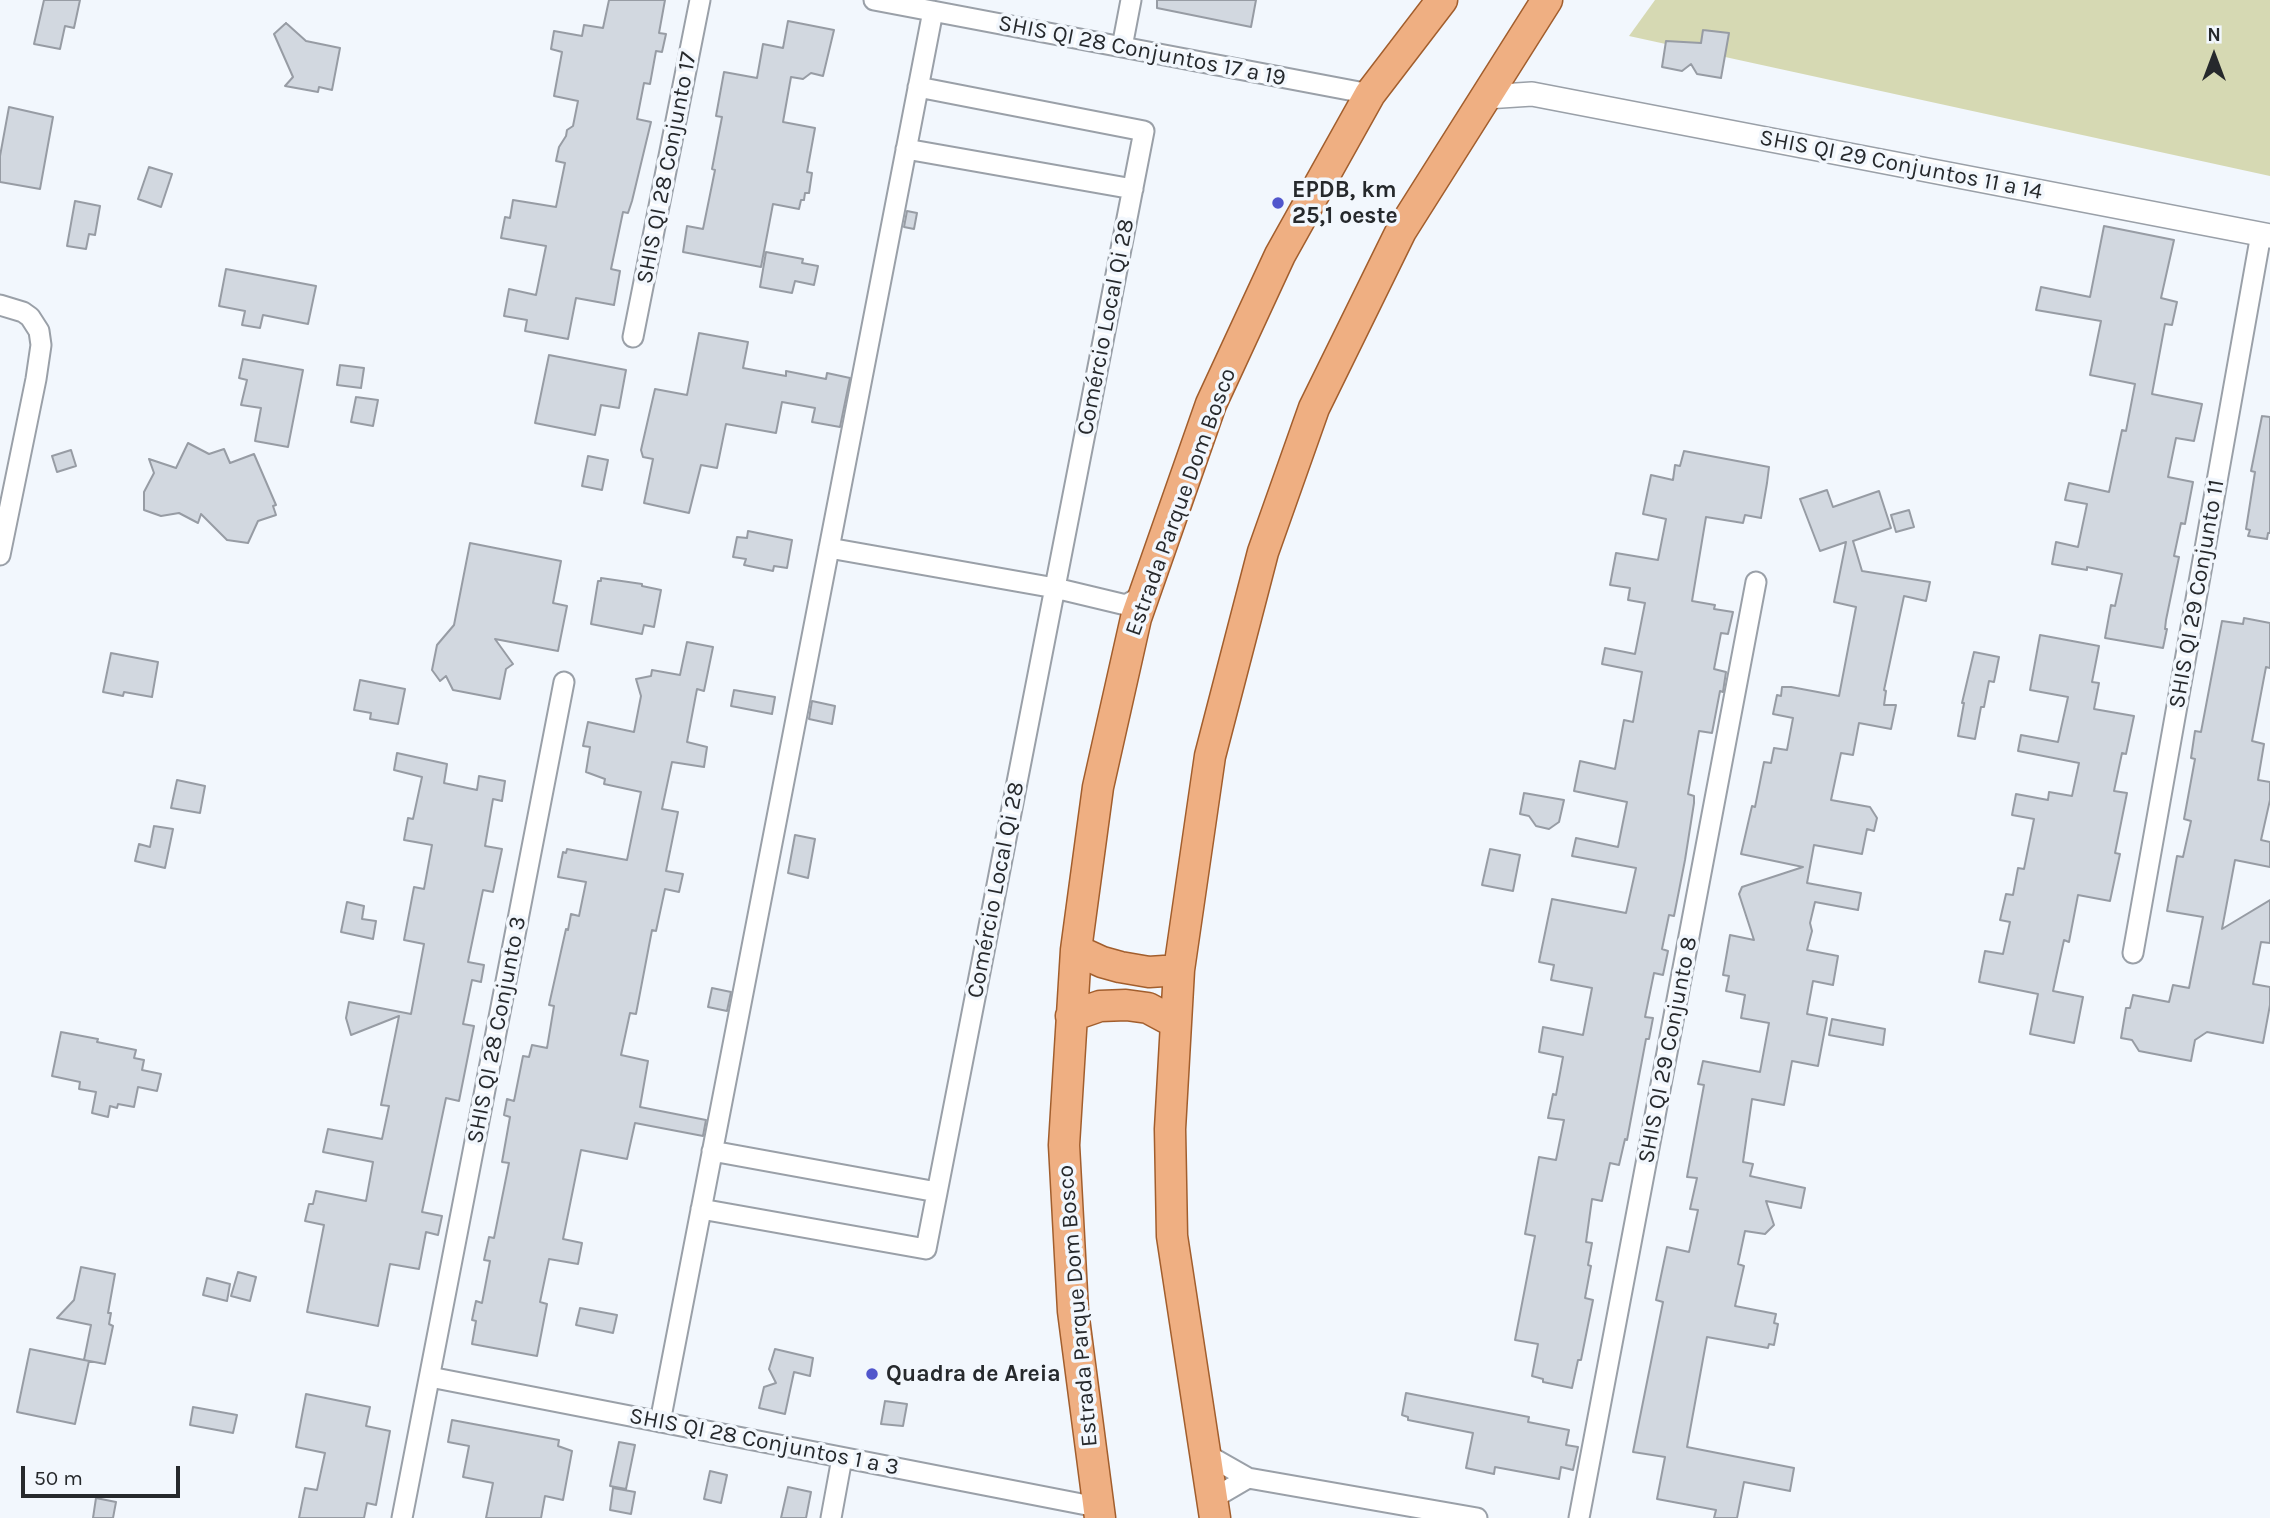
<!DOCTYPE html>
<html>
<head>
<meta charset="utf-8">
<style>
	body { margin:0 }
	#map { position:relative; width:2270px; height:1518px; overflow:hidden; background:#f2f7fd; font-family:Karla,sans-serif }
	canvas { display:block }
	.north { position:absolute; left:2179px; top:21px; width:70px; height:70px; -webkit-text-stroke:5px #f2f7fd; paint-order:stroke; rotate:0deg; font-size:19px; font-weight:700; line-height:28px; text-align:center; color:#26292c }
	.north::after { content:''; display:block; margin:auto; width:24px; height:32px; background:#26292c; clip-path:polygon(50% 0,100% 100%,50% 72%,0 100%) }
	.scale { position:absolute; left:21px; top:1466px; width:159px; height:32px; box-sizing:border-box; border:4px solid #26292c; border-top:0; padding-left:9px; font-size:21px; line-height:24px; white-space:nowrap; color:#26292c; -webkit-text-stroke:5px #f2f7fd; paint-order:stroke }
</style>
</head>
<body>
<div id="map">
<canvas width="2270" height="1518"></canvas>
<div class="north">N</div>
<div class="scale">50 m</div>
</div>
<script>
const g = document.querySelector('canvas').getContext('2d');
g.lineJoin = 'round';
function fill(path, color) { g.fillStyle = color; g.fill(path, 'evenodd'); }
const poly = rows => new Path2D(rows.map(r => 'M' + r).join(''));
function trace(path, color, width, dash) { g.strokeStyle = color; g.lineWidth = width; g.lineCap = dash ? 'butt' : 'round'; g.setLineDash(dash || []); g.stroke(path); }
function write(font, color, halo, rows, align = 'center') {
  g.font = font + ' Karla,sans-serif'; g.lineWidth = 7; g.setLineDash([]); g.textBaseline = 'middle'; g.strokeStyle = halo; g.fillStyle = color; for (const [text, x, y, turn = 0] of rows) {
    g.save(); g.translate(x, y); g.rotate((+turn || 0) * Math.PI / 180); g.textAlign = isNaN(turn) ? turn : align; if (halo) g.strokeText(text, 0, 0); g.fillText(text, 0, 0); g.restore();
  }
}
fill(poly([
	[1655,0,2270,0,2270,176,1629,36]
]), '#d6d9b3');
const building = poly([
	[44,0,80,0,74,28,65,26,60,49,34,44,44,0],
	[609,0,665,0,659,33,666,34,662,52,656,51,650,84,644,83,637,119,651,122,632,201,628,213,623,212,611,269,620,271,614,305,576,298,568,339,525,331,527,320,504,316,509,289,536,295,546,246,501,238,505,217,510,218,513,200,556,207,565,163,556,161,559,147,566,136,567,130,573,126,578,101,554,96,562,52,551,49,554,31,582,36,584,25,603,28,609,0],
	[1157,0,1256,0,1251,27,1157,8,1157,0],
	[788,21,834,30,823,76,811,73,803,79,791,77,783,122,815,128,807,172,812,173,809,193,805,193,804,200,801,200,799,209,773,204,761,267,683,252,687,226,703,229,715,170,712,169,722,117,716,116,724,72,757,78,763,44,783,48,788,21],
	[286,23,306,41,340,48,332,90,319,87,318,92,285,86,293,77,274,34,286,23],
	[1703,30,1729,33,1721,78,1697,74,1691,64,1682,71,1662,67,1666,41,1701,43,1703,30],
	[9,107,53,117,40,189,0,182,0,156,9,107],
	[149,167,172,174,161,207,138,199,149,167],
	[75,201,100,206,95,235,89,234,86,249,67,246,75,201],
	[907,211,917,213,914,229,904,227,907,211],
	[2104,226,2174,240,2161,298,2177,302,2172,325,2165,324,2152,394,2202,404,2194,441,2176,438,2168,477,2193,482,2185,524,2181,523,2174,556,2179,557,2166,620,2165,629,2167,629,2163,648,2105,638,2111,605,2115,606,2122,574,2087,567,2087,570,2052,564,2056,542,2078,547,2087,504,2065,500,2069,483,2109,492,2122,430,2126,431,2135,384,2090,375,2101,321,2036,310,2041,287,2090,297,2104,226],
	[766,252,803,259,802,263,818,266,814,285,795,281,792,293,760,287,766,252],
	[226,269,316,286,308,324,263,315,260,328,242,325,245,311,219,306,226,269],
	[699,333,748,342,743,368,786,376,786,371,826,379,827,373,850,378,840,427,812,422,815,408,782,402,776,433,726,424,717,468,701,465,689,513,644,503,653,459,643,457,641,450,655,389,687,395,699,333],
	[549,355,626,370,619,408,601,405,595,435,535,423,549,355],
	[243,359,303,370,288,447,255,441,261,408,241,405,247,380,239,378,243,359],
	[340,365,364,368,361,388,337,385,340,365],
	[356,397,378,400,373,426,351,422,356,397],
	[2262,416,2270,417,2270,533,2268,533,2267,539,2248,536,2250,530,2246,529,2255,472,2251,471,2262,416],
	[188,443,209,454,224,449,230,463,254,454,276,505,273,506,276,515,258,521,248,543,227,540,201,514,198,523,179,513,161,516,144,510,144,492,154,473,149,459,176,468,188,443],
	[71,450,76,466,57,472,52,456,71,450],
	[1684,451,1769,467,1767,483,1761,518,1745,515,1743,523,1706,517,1692,601,1715,605,1714,609,1733,612,1728,634,1721,633,1714,669,1726,672,1723,692,1720,691,1712,733,1699,731,1688,794,1694,796,1694,803,1685,860,1674,916,1669,915,1662,949,1668,951,1663,975,1654,973,1645,1017,1653,1018,1649,1039,1646,1039,1627,1140,1625,1139,1619,1165,1610,1163,1602,1201,1592,1199,1586,1242,1592,1243,1588,1265,1591,1266,1585,1298,1593,1300,1581,1360,1578,1360,1572,1388,1543,1382,1543,1379,1532,1376,1538,1344,1515,1340,1535,1236,1525,1234,1539,1157,1556,1160,1564,1120,1548,1118,1553,1094,1556,1095,1563,1057,1539,1052,1543,1027,1583,1035,1592,988,1551,980,1554,965,1539,962,1552,899,1626,913,1636,868,1572,856,1576,838,1618,847,1627,802,1574,791,1580,761,1615,769,1624,720,1633,722,1642,672,1602,664,1605,648,1635,654,1645,603,1628,600,1630,588,1610,585,1616,553,1658,560,1666,519,1643,514,1651,475,1673,480,1675,465,1680,466,1684,451],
	[588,456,608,460,602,490,582,486,588,456],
	[1827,490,1833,507,1879,491,1891,528,1853,541,1862,571,1930,582,1926,601,1904,596,1884,690,1886,691,1884,705,1896,705,1891,729,1859,723,1853,755,1841,753,1831,800,1870,807,1877,818,1874,831,1867,829,1862,854,1814,845,1807,883,1861,893,1858,910,1815,902,1810,923,1812,931,1807,950,1838,956,1833,985,1813,981,1807,1014,1827,1018,1818,1066,1792,1061,1784,1105,1752,1099,1743,1162,1753,1164,1750,1176,1805,1188,1801,1208,1766,1201,1774,1225,1765,1234,1745,1231,1738,1264,1744,1266,1735,1306,1776,1314,1774,1323,1778,1324,1774,1345,1769,1344,1768,1348,1707,1337,1687,1447,1794,1468,1790,1491,1744,1482,1737,1518,1714,1518,1716,1510,1657,1499,1665,1457,1633,1452,1663,1302,1656,1300,1667,1247,1689,1252,1698,1210,1690,1209,1697,1178,1687,1177,1704,1085,1698,1084,1703,1061,1760,1072,1769,1023,1741,1018,1745,995,1726,991,1729,976,1723,975,1730,935,1754,940,1739,894,1742,887,1803,867,1741,854,1752,806,1755,807,1764,762,1771,763,1774,748,1787,750,1793,718,1773,714,1777,695,1781,696,1782,687,1791,687,1839,696,1856,607,1834,602,1846,542,1820,551,1800,499,1827,490],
	[1909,510,1914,527,1896,532,1891,515,1909,510],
	[748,531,792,540,787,568,774,566,773,571,744,565,746,559,733,557,737,537,747,538,748,531],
	[470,543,561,561,553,603,567,606,558,651,495,639,513,664,506,669,500,699,453,690,446,676,440,681,432,670,437,645,454,625,470,543],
	[601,578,642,584,642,586,661,590,654,627,644,625,642,634,591,624,598,581,601,581,601,578],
	[2244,618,2270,623,2270,668,2266,667,2252,741,2264,744,2258,780,2270,782,2270,800,2261,840,2270,842,2270,867,2235,860,2222,929,2270,900,2270,943,2261,942,2253,984,2270,987,2270,1005,2263,1043,2207,1032,2195,1040,2191,1061,2139,1051,2132,1040,2121,1038,2126,1008,2130,1008,2133,995,2169,1002,2173,985,2189,988,2203,917,2167,911,2177,856,2183,857,2191,821,2184,819,2195,759,2191,758,2195,731,2201,732,2222,621,2243,624,2244,618],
	[2040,635,2099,646,2092,682,2099,683,2094,709,2134,716,2126,754,2122,753,2114,791,2127,793,2115,853,2120,854,2110,901,2078,895,2069,942,2064,940,2053,991,2083,997,2074,1043,2030,1034,2038,994,1979,982,1985,951,2003,954,2010,922,2000,920,2006,894,2013,895,2018,868,2024,869,2034,819,2012,815,2016,794,2048,800,2049,792,2072,796,2079,763,2018,751,2021,735,2058,742,2068,697,2030,690,2040,635],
	[687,642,713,647,704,691,697,689,687,742,707,747,704,767,672,762,662,809,678,812,666,871,683,874,679,892,665,889,656,931,652,930,636,1014,630,1013,621,1055,648,1061,640,1107,706,1120,703,1136,635,1123,627,1159,581,1150,563,1239,582,1243,578,1264,549,1259,540,1302,547,1304,537,1356,472,1344,476,1321,472,1320,476,1301,482,1303,490,1261,484,1260,489,1237,494,1238,509,1163,502,1162,510,1117,504,1115,507,1099,514,1101,523,1056,529,1057,532,1045,547,1048,554,1006,549,1005,566,929,568,930,571,914,579,916,586,882,558,877,563,852,566,853,567,849,627,860,641,792,604,784,605,779,586,772,590,747,583,746,588,722,634,732,641,696,636,679,651,676,652,670,680,675,687,642],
	[1974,652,1999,657,1994,682,1989,681,1984,707,1981,707,1975,739,1958,736,1964,703,1962,703,1974,652],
	[111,653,158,662,152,697,124,692,123,696,103,692,111,653],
	[360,680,405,689,398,724,370,719,371,713,354,710,360,680],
	[734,690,775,697,772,714,731,706,734,690],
	[812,701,835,706,832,724,809,719,812,701],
	[397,753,447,764,444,783,477,790,479,776,505,781,502,801,493,799,485,846,502,849,493,892,483,890,468,962,484,965,481,982,472,980,463,1024,474,1026,459,1101,446,1098,422,1212,442,1216,438,1235,426,1232,419,1269,390,1264,378,1326,307,1312,324,1225,305,1221,309,1204,313,1204,316,1191,366,1201,373,1162,323,1152,328,1129,382,1139,389,1106,381,1105,399,1016,351,1035,346,1018,349,1002,411,1014,424,944,404,940,414,887,424,889,432,845,404,840,408,818,413,819,422,777,394,770,397,753],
	[177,780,205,786,200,813,171,808,177,780],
	[1524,793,1564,800,1559,822,1549,829,1536,826,1529,816,1520,814,1524,793],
	[154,826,173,829,165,868,135,861,139,844,150,847,154,826],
	[795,835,815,839,808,878,788,873,795,835],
	[1490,849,1520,855,1513,891,1482,885,1490,849],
	[347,902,364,906,362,919,376,921,373,939,341,932,347,902],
	[712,988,731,992,727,1011,708,1007,712,988],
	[1832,1019,1885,1029,1883,1045,1829,1035,1832,1019],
	[61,1032,98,1039,97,1042,136,1050,134,1058,144,1060,142,1070,161,1074,157,1091,138,1087,134,1107,118,1104,117,1108,110,1106,108,1117,92,1113,96,1092,79,1089,80,1082,52,1076,61,1032],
	[81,1267,115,1274,108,1313,111,1313,109,1324,113,1326,105,1364,84,1360,91,1325,57,1318,74,1300,81,1267],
	[238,1272,256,1277,250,1301,231,1296,238,1272],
	[207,1278,230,1284,227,1301,203,1295,207,1278],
	[580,1308,617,1315,613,1333,576,1325,580,1308],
	[30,1349,89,1361,75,1424,17,1412,30,1349],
	[775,1349,813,1358,810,1376,794,1372,785,1414,759,1408,764,1387,776,1383,769,1369,775,1349],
	[1406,1393,1529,1417,1528,1422,1569,1430,1566,1445,1578,1447,1573,1470,1561,1467,1559,1479,1495,1467,1494,1474,1466,1468,1473,1433,1408,1420,1408,1417,1402,1415,1406,1393],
	[306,1394,370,1407,366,1426,390,1431,376,1505,367,1503,364,1518,299,1518,305,1488,317,1490,325,1453,296,1447,306,1394],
	[885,1401,907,1404,903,1426,881,1424,885,1401],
	[193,1407,237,1415,233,1433,190,1425,193,1407],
	[452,1420,559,1440,558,1446,572,1451,563,1500,545,1496,541,1518,486,1518,493,1483,463,1477,469,1446,448,1442,452,1420],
	[619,1442,635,1445,626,1489,610,1486,619,1442],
	[710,1471,727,1475,721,1503,704,1499,710,1471],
	[788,1487,811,1492,806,1518,781,1518,788,1487],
	[613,1488,635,1492,631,1514,610,1510,613,1488],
	[96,1498,116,1502,113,1518,93,1518,96,1498]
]);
fill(building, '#d2d8e0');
trace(building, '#979ca4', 2);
const minor = poly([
	[874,0,1370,94],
	[1122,47,1131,0],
	[906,149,1133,189],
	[0,305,23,312,30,317,39,331,41,345,36,379,0,555],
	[633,337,700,0],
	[829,548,1055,588,1126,605,1143,595],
	[2133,953,2261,234],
	[712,1151,937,1192],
	[701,1209,926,1249,1144,131,918,87],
	[430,1377,1097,1507],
	[660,1422,933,11],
	[1204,1453,1248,1478,1477,1518],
	[1212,1499,1248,1478],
	[402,1518,564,682],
	[831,1518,842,1458],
	[1579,1518,1756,582]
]);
const tertiary = poly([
	[1486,97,1532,94,2270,236]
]);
const primary = poly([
	[1076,950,1102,962,1120,967,1149,972,1179,970],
	[1071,1016,1100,1006,1126,1005,1148,1008,1176,1023],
	[1100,1518,1073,1311,1064,1145,1076,950,1098,787,1136,618,1211,404,1280,255,1370,94,1442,0],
	[1215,1518,1172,1236,1170,1129,1179,970,1210,756,1263,552,1314,408,1401,231,1547,0]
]);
trace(minor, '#9aa0a8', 23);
trace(tertiary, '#9aa0a8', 26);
trace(primary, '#a25e2d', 33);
trace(minor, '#fff', 19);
trace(tertiary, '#fff', 23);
trace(primary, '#efaf82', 30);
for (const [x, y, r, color] of [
	[1278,203,7,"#5156cc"],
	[872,1374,7,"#5156cc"]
]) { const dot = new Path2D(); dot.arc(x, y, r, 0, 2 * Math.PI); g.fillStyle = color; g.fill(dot); trace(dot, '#f2f7fd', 2.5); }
write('23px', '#26292c', '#f2f7fd', [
	["SHIS QI 28 Conjuntos 17 a 19",1142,51,11],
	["SHIS QI 29 Conjuntos 11 a 14",1901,165,11],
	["SHIS QI 28 Conjunto 17",667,168,-79],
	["Comércio Local Qi 28",1106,327,-79],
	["Estrada Parque Dom Bosco",1181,502,-70],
	["SHIS QI 29 Conjunto 11",2197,594,-80],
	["Comércio Local Qi 28",996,890,-79],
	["SHIS QI 28 Conjunto 3",497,1030,-79],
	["SHIS QI 29 Conjunto 8",1668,1050,-79],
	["Estrada Parque Dom Bosco",1078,1306,-95],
	["SHIS QI 28 Conjuntos 1 a 3",764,1442,11]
]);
write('bold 23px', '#26292c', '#f2f7fd', [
	["EPDB, km",1292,190],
	["25,1 oeste",1292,216],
	["Quadra de Areia",886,1374]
], 'left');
</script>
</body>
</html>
